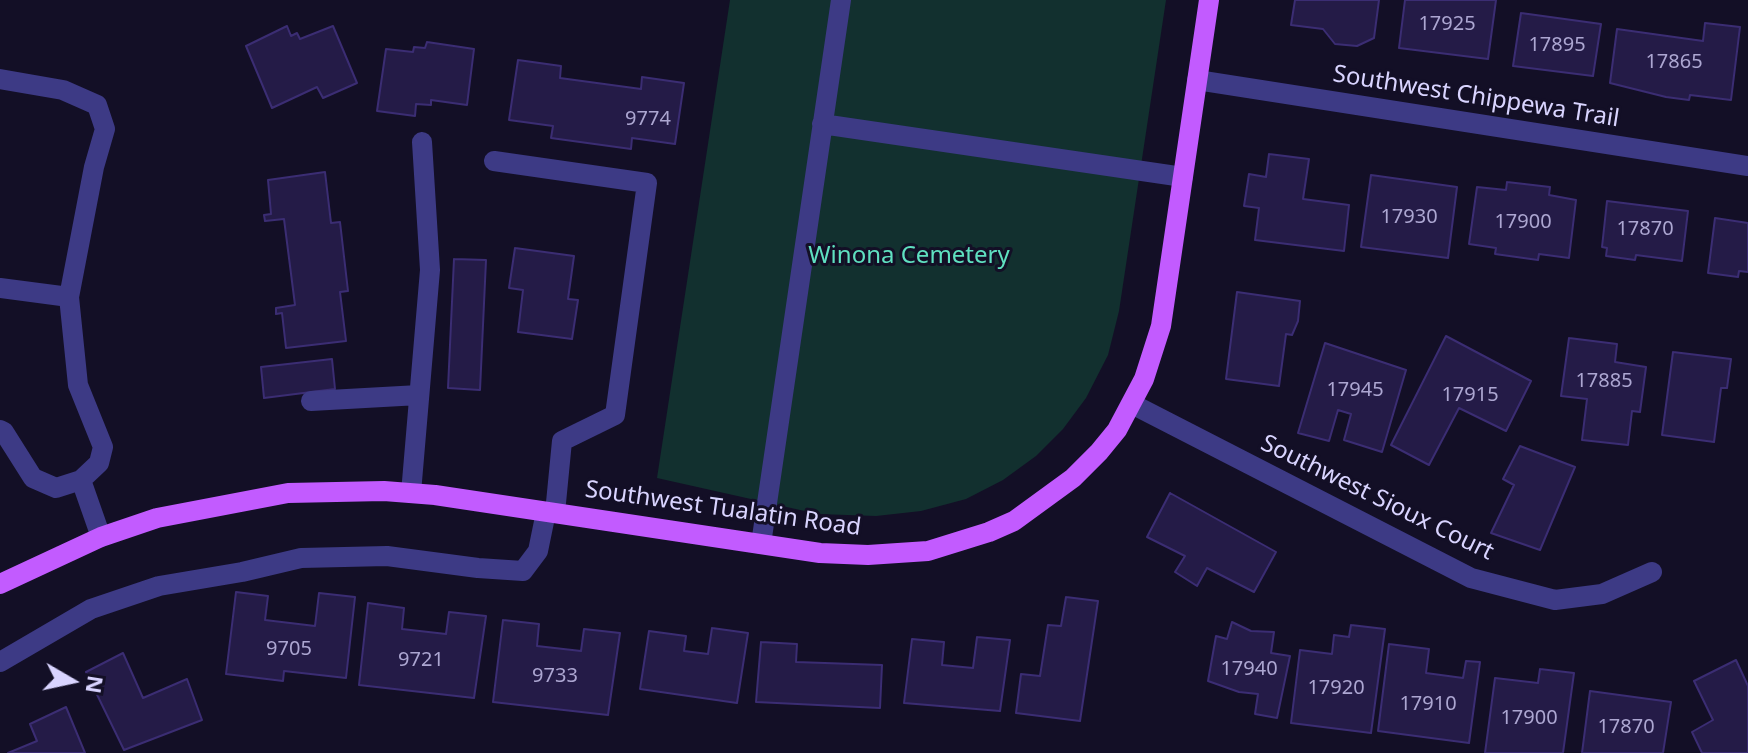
<!DOCTYPE html>
<html>
<head>
<meta charset="utf-8">
<style>
	body { margin:0 }
	#map { position:relative; width:1748px; height:753px; overflow:hidden; background:#130f26; font-family:"Noto Sans",sans-serif }
	canvas { display:block }
	.north { position:absolute; left:32px; top:641px; width:80px; height:80px; -webkit-text-stroke:6px #130f26; paint-order:stroke; rotate:99deg; font-size:22px; font-weight:700; line-height:32px; text-align:center; color:#d9d4ff }
	.north::after { content:''; display:block; margin:auto; width:28px; height:36px; background:#d9d4ff; clip-path:polygon(50% 0,100% 100%,50% 72%,0 100%) }
</style>
</head>
<body>
<div id="map">
<canvas width="1748" height="753"></canvas>
<div class="north">N</div>
</div>
<script>
const g = document.querySelector('canvas').getContext('2d');
g.lineJoin = 'round';
function fill(path, color) { g.fillStyle = color; g.fill(path, 'evenodd'); }
const poly = rows => new Path2D(rows.map(r => 'M' + r).join(''));
function trace(path, color, width, dash) { g.strokeStyle = color; g.lineWidth = width; g.lineCap = dash ? 'butt' : 'round'; g.setLineDash(dash || []); g.stroke(path); }
function write(font, color, halo, rows, align = 'center') {
  g.font = font + ' "Noto Sans",sans-serif'; g.lineWidth = 6; g.setLineDash([]); g.textBaseline = 'middle'; g.strokeStyle = halo; g.fillStyle = color; for (const [text, x, y, turn = 0] of rows) {
    g.save(); g.translate(x, y); g.rotate((+turn || 0) * Math.PI / 180); g.textAlign = isNaN(turn) ? turn : align; if (halo) g.strokeText(text, 0, 0); g.fillText(text, 0, 0); g.restore();
  }
}
fill(poly([
	[730,0,1166,0,1119,311,1108,355,1086,398,1063,429,1036,456,1003,480,966,499,921,511,876,516,818,514,657,478]
]), '#12302f');
const building = poly([
	[1295,0,1379,0,1374,38,1357,46,1335,44,1323,29,1291,25,1295,0],
	[1405,0,1496,0,1488,59,1399,48,1405,0],
	[1521,13,1601,24,1593,76,1513,66,1521,13],
	[1705,23,1740,27,1731,100,1690,95,1689,100,1666,97,1610,83,1617,29,1703,41,1705,23],
	[287,26,291,36,297,33,300,39,333,26,357,83,323,98,317,87,272,108,246,46,287,26],
	[427,42,474,49,467,105,431,100,431,105,416,104,415,116,377,111,386,49,413,52,414,47,425,48,427,42],
	[518,60,561,66,560,78,641,89,642,77,684,83,675,144,632,138,631,149,551,138,553,126,509,120,518,60],
	[1269,154,1309,159,1303,199,1349,205,1344,251,1255,240,1259,208,1244,206,1249,174,1266,177,1269,154],
	[325,172,331,223,340,222,348,291,340,292,346,341,286,348,282,313,276,314,276,308,295,305,284,219,265,221,264,215,271,214,268,180,325,172],
	[1371,175,1457,187,1448,258,1361,247,1371,175],
	[1507,182,1550,187,1549,195,1576,200,1569,258,1539,254,1538,260,1495,254,1496,248,1469,244,1477,187,1506,190,1507,182],
	[1607,201,1688,211,1682,261,1636,255,1635,260,1606,256,1607,248,1602,247,1607,201],
	[1715,218,1748,223,1748,272,1739,271,1738,277,1708,273,1715,218],
	[515,248,574,256,568,299,578,300,572,339,518,332,523,290,509,288,515,248],
	[454,259,486,260,480,390,448,388,454,259],
	[1237,292,1300,301,1298,321,1292,335,1286,334,1279,386,1226,379,1237,292],
	[1446,336,1531,381,1506,431,1459,408,1429,465,1391,445,1446,336],
	[1569,338,1617,344,1615,362,1646,367,1640,412,1632,411,1628,445,1582,440,1587,399,1561,396,1569,338],
	[1325,343,1406,370,1382,452,1344,440,1351,414,1338,410,1329,441,1298,433,1325,343],
	[1673,352,1731,359,1727,388,1721,388,1714,442,1662,435,1673,352],
	[332,359,335,389,264,398,261,367,332,359],
	[1520,446,1575,467,1540,550,1491,533,1514,485,1503,479,1520,446],
	[1170,493,1276,552,1254,592,1207,568,1197,586,1175,572,1185,556,1147,537,1170,493],
	[236,592,268,596,265,620,315,626,319,593,355,597,346,678,284,671,283,681,226,674,236,592],
	[1066,597,1098,601,1080,721,1016,713,1021,674,1040,676,1048,625,1061,626,1066,597],
	[368,603,404,608,402,629,446,634,449,612,486,616,474,698,359,685,368,603],
	[503,620,539,624,537,646,581,651,584,629,620,633,608,715,493,702,503,620],
	[1232,622,1251,631,1274,632,1271,653,1290,656,1277,718,1255,714,1258,694,1239,692,1208,681,1216,636,1227,639,1232,622],
	[1351,625,1385,629,1371,733,1291,723,1300,650,1332,654,1334,635,1349,637,1351,625],
	[712,628,748,633,737,703,640,689,649,631,686,636,684,651,708,654,712,628],
	[977,637,1010,640,1000,711,904,703,912,639,944,642,942,665,973,668,977,637],
	[761,642,797,644,796,662,882,665,880,708,756,702,761,642],
	[1389,644,1429,649,1426,673,1463,678,1466,661,1480,662,1469,743,1378,731,1389,644],
	[123,653,143,698,187,679,202,720,124,750,86,672,123,653],
	[1736,660,1748,686,1748,753,1702,753,1692,732,1713,720,1694,681,1736,660],
	[1540,669,1574,673,1563,753,1485,753,1495,678,1538,683,1540,669],
	[1590,691,1671,702,1663,753,1582,753,1590,691],
	[66,707,85,753,8,753,37,741,30,724,66,707]
]);
fill(building, '#241b47');
trace(building, '#3b2d73', 2);
trace(poly([
	[0,79,63,90,97,105,105,129,94,167,69,297,78,385,103,447,99,463,81,480,101,537],
	[1197,80,1748,166],
	[822,124,1183,177],
	[494,161,647,183,615,415,562,441,555,513],
	[0,288,69,297],
	[311,401,419,395],
	[1132,404,1471,578,1555,600,1602,594,1652,572],
	[0,430,4,432,33,478,56,488,81,480],
	[411,493,430,270,422,142],
	[761,544,841,0],
	[0,662,91,609,159,586,242,572,301,558,387,556,478,568,523,571,538,551,546,512]
]), '#3d3a85', 20);
trace(poly([
	[0,584,101,537,157,518,288,493,384,491,435,495,820,553,868,555,928,551,989,532,1014,521,1073,478,1099,452,1117,430,1144,379,1161,326,1209,0]
]), '#c25bff', 20);
write('20px', '#aca6d1', null, [
	["17925",1447,24],
	["17895",1557,45],
	["17865",1674,62],
	["9774",648,119],
	["17930",1409,217],
	["17900",1523,222],
	["17870",1645,229],
	["17885",1604,381],
	["17945",1355,390],
	["17915",1470,395],
	["9705",289,649],
	["9721",421,660],
	["17940",1249,669],
	["9733",555,676],
	["17920",1336,688],
	["17910",1428,704],
	["17900",1529,718],
	["17870",1626,727]
]);
write('24px', '#d9d4ff', '#130f26', [
	["Southwest Chippewa Trail",1476,97,9],
	["Southwest Sioux Court",1377,498,26],
	["Southwest Tualatin Road",723,509,8]
]);
write('24px', '#5fe0c0', '#130f26', [
	["Winona Cemetery",909,256]
]);
</script>
</body>
</html>
